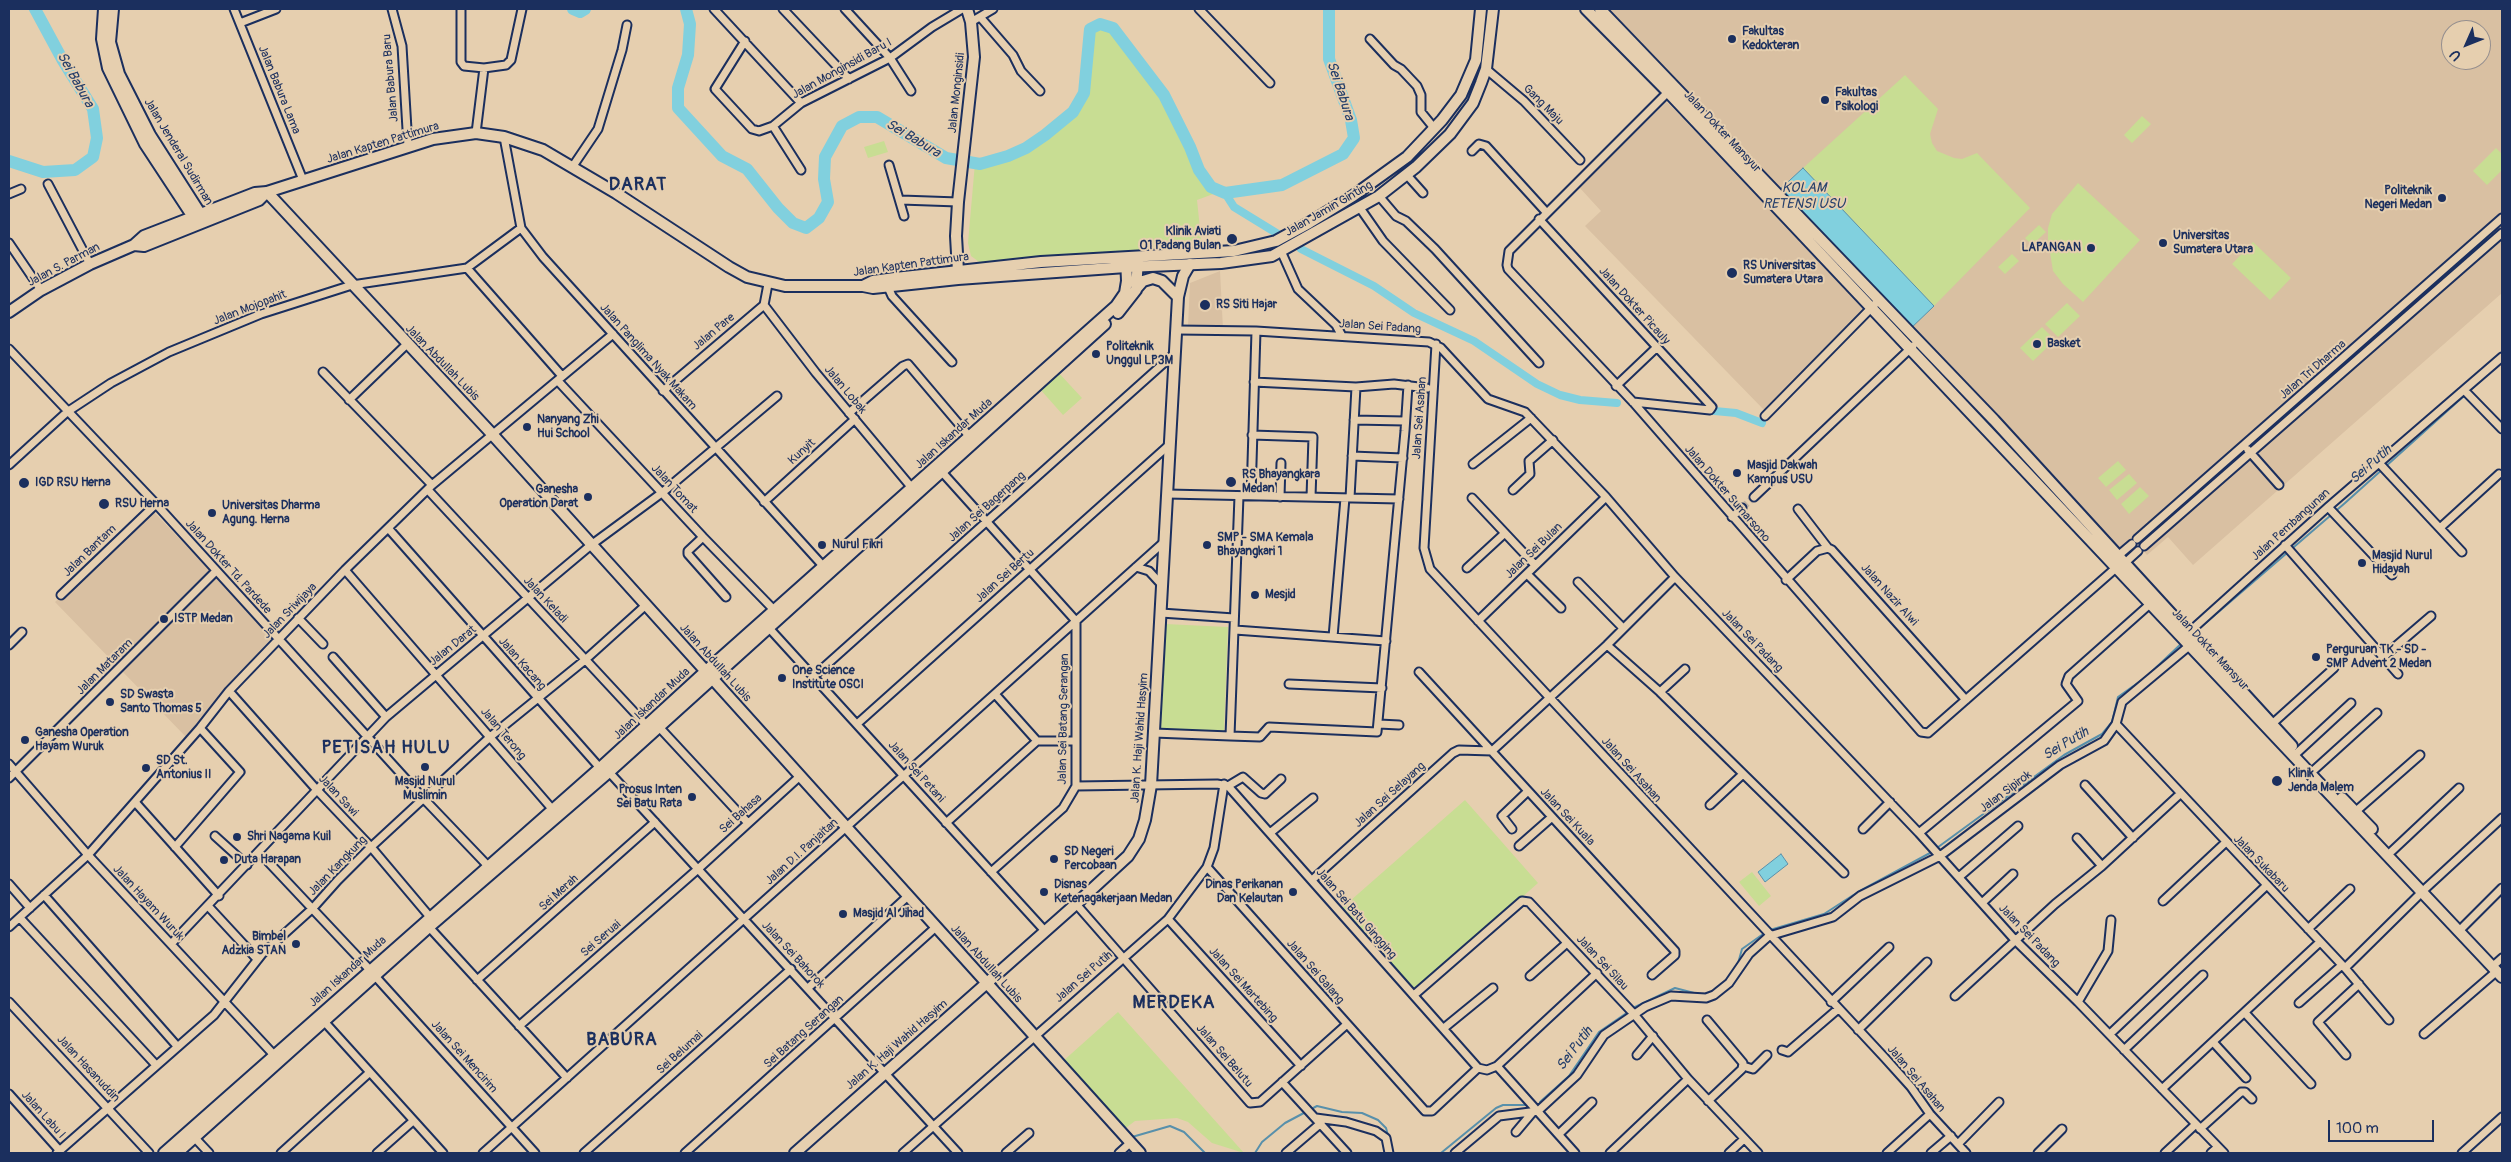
<!DOCTYPE html>
<html>
<head>
<meta charset="utf-8">
<style>
	body { margin:0 }
	#map { position:relative; width:2511px; height:1162px; overflow:hidden; background:#e6cfaf; font-family:Pangolin,sans-serif }
	canvas { display:block }
	.frame { position:absolute; inset:0; border:10px solid #1b2f5e; pointer-events:none }
	.north { position:absolute; left:2441px; top:20px; width:50px; height:50px; box-sizing:border-box; background:#e6cfaf; border:1px solid #958f8f; border-radius:50%; rotate:226deg; font-size:14px; font-weight:700; line-height:20px; text-align:center; color:#1b2f5e }
	.north::after { content:''; display:block; margin:auto; width:18px; height:22px; background:#1b2f5e; clip-path:polygon(50% 0,100% 100%,50% 72%,0 100%) }
	.scale { position:absolute; left:2328px; top:1120px; width:106px; height:22px; box-sizing:border-box; border:2px solid #1b2f5e; border-top:0; padding-left:6px; font-size:15px; line-height:18px; white-space:nowrap; color:#1b2f5e; -webkit-text-stroke:4px #e6cfaf; paint-order:stroke }
</style>
</head>
<body>
<div id="map">
<canvas width="2511" height="1162"></canvas>
<div class="frame"></div>
<div class="north">U</div>
<div class="scale">100 m</div>
</div>
<script>
const g = document.querySelector('canvas').getContext('2d');
g.lineJoin = 'round';
function fill(path, color) { g.fillStyle = color; g.fill(path, 'evenodd'); }
const poly = rows => new Path2D(rows.map(r => 'M' + r).join(''));
function trace(path, color, width, dash) { g.strokeStyle = color; g.lineWidth = width; g.lineCap = dash ? 'butt' : 'round'; g.setLineDash(dash || []); g.stroke(path); }
function write(font, color, halo, rows, align = 'center') {
  g.font = font + ' Pangolin,sans-serif'; g.lineWidth = 4; g.setLineDash([]); g.textBaseline = 'middle'; g.strokeStyle = halo; g.fillStyle = color; for (const [text, x, y, turn = 0] of rows) {
    g.save(); g.translate(x, y); g.rotate((+turn || 0) * Math.PI / 180); g.textAlign = isNaN(turn) ? turn : align; if (halo) g.strokeText(text, 0, 0); g.fillText(text, 0, 0); g.restore();
  }
}
fill(poly([
	[1604,9,2502,9,2502,293,2193,565,2168,537,2147,555,2135,541,2119,555],
	[2451,30,2481,30,2481,60,2451,60],
	[1667,102,1866,308,1764,410,1585,226,1601,211,1579,187],
	[1220,271,1223,329,1188,326,1190,283],
	[151,509,273,636,186,737,55,602]
]), '#d9c0a2');
fill(poly([
	[1113,28,1165,99,1210,187,1216,193,1197,200,1202,248,982,264,971,256,968,243,975,163,980,164,1008,156,1045,135,1073,112,1084,93,1090,29],
	[1905,75,1938,109,1930,134,1932,143,1937,151,1954,158,1962,159,1977,153,2030,208,1934,306,1803,168],
	[2142,116,2151,124,2132,143,2124,135],
	[884,141,888,152,868,158,864,147],
	[2496,148,2502,154,2502,170,2487,185,2473,171],
	[2078,183,2140,240,2083,302,2063,284,2053,271,2048,240,2048,228,2052,214],
	[2039,225,2046,232,2032,245,2025,238],
	[2253,242,2291,278,2270,300,2232,264],
	[2012,254,2019,261,2005,274,1998,267],
	[2067,303,2080,316,2058,337,2045,324],
	[2042,327,2055,340,2033,361,2020,348],
	[1057,371,1082,398,1063,415,1039,388],
	[2118,461,2126,470,2106,487,2098,478],
	[2129,474,2137,483,2117,500,2109,490],
	[2140,487,2149,496,2129,514,2121,504],
	[1165,624,1228,627,1224,732,1161,729],
	[1465,800,1538,883,1416,991,1342,908],
	[1752,872,1771,896,1759,906,1739,882],
	[1118,1012,1244,1153,1212,1143,1188,1122,1177,1118,1135,1121,1123,1130,1062,1062]
]), '#c8dd93');
const water = poly([
	[1803,168,1934,306,1908,331,1776,193,1803,168],
	[1781,854,1788,864,1765,882,1758,872,1781,854]
]);
fill(water, '#81d0de');
trace(water, '#5890ab', 1);
trace(poly([
	[2468,392,2502,362],
	[2194,633,2345,503,2465,395],
	[1770,930,1824,914,1858,892,1930,853,2064,755,2102,734,2112,722,2118,697,2146,677,2183,642],
	[1737,967,1742,949,1766,932],
	[1633,1008,1675,988,1698,994],
	[1540,1102,1569,1076,1599,1032,1628,1012],
	[1132,1137,1170,1126,1184,1132,1205,1153],
	[1115,1153,1125,1142],
	[1255,1153,1262,1142,1285,1123,1317,1106,1342,1112,1362,1113,1378,1120,1386,1128,1389,1139],
	[1441,1153,1496,1108,1503,1105,1530,1105]
]), '#5890ab', 2);
trace(poly([
	[1225,193,1234,207,1278,234],
	[1301,249,1374,286,1414,313,1474,341,1537,384,1560,395,1580,400,1617,403],
	[1704,410,1736,413,1762,423]
]), '#81d0de', 8);
trace(poly([
	[573,9,580,12,585,9],
	[686,9,690,24,688,55,678,88,678,108,722,156,747,169,778,208,793,223,806,228,819,218,828,202,824,179,825,157,842,126,859,117,877,117,946,158,980,164,1008,156,1026,148,1045,135,1073,112,1084,93,1090,29,1100,24,1113,28,1164,95,1190,147,1199,170,1211,187,1225,193,1282,185,1343,154,1354,138,1351,120,1329,59,1329,9],
	[9,161,43,172,75,170,93,157,97,138,93,109,62,59,35,9]
]), '#81d0de', 12);
trace(poly([
	[1742,508,1754,497]
]), '#bdaf9f', 7, [7, 3.5]);
const street = poly([
	[234,9,303,180],
	[392,9,402,46,408,146],
	[461,9,461,62,464,66,484,68,506,65,511,60,522,9],
	[714,9,801,103],
	[783,9,849,79],
	[845,9,890,58,911,91],
	[1199,9,1270,83],
	[981,18,1013,55,1021,71,1040,91],
	[971,22,993,9],
	[240,23,276,9],
	[1370,39,1394,65,1401,69,1417,86,1421,95,1421,112,1434,128],
	[745,41,715,89,752,129,759,131,773,126,801,103,890,58,932,27,962,9],
	[1486,69,1524,101,1580,160],
	[1671,89,1509,251,1507,265,1508,269,1633,402,1921,732,1928,733,2117,567],
	[773,126,801,170],
	[476,133,484,68],
	[504,137,521,228,543,257,824,567],
	[1472,151,1479,144,1486,146,1546,212],
	[889,165,904,216],
	[573,166,598,129,622,50,627,25],
	[1406,174,1423,193],
	[48,184,90,264],
	[9,194,21,189],
	[1379,196,1396,216,1406,221,1435,249,1539,363],
	[901,200,958,202],
	[1360,208,1383,241,1450,310],
	[1539,219,1712,407,1710,410,1633,402],
	[9,243,41,290],
	[1281,251,1298,289,1336,325,1342,336],
	[467,268,562,376],
	[888,287,892,296,952,362],
	[764,305,816,373,912,488],
	[1178,330,1256,331,1429,342,1441,348,1488,399,1525,412,1606,497,1675,577,1919,833,2015,940,2078,1002,2224,1153],
	[1436,344,1424,548,1430,569,1884,1057,1911,1087,1930,1114,1966,1153],
	[9,349,156,504,424,799,489,867],
	[323,372,432,485],
	[558,381,703,537,775,611],
	[1254,382,1356,387,1394,384,1427,388],
	[1616,386,1656,348],
	[2464,390,2502,429],
	[663,391,764,305,768,284],
	[349,400,407,344],
	[849,413,903,366,908,364,969,436],
	[1765,416,1879,300],
	[1354,420,1405,421],
	[1252,435,1313,437,1311,497],
	[2248,450,2279,485],
	[1352,456,1403,458],
	[2379,463,2462,552],
	[1473,464,1531,418],
	[9,465,67,412,111,383,169,352,261,314,352,285,467,268,521,228],
	[942,472,1076,621,1076,786,1063,808,991,872],
	[428,490,647,726],
	[1513,490,1530,474,1529,461,1553,440],
	[1167,494,1399,499],
	[1239,496,1230,736,1260,737,1269,727,1377,732,1405,431,1408,385],
	[1251,496,1256,331],
	[1280,497,1281,463],
	[1754,497,1913,346],
	[1350,498,1356,387],
	[1472,498,1535,565],
	[764,502,855,419],
	[2328,507,2392,575],
	[1798,509,1828,548],
	[1732,517,1742,508],
	[2441,527,2499,474],
	[388,528,600,768],
	[703,537,688,551,688,554,726,597],
	[2137,539,2502,218],
	[2285,545,2398,674],
	[2144,546,2502,233],
	[2119,555,2132,544],
	[2126,562,2138,551],
	[1136,567,1149,571,1161,584],
	[1467,568,1505,533],
	[345,570,553,810],
	[1527,574,1561,608],
	[1786,580,1817,551,1828,548,1832,550,1966,700],
	[1578,582,1623,628],
	[61,595,156,504],
	[1161,613,1234,618],
	[298,618,323,644],
	[1478,621,1606,497],
	[769,628,1045,931],
	[1235,630,1386,641],
	[2187,634,2328,507,2502,357],
	[1333,637,1345,498],
	[9,645,22,632],
	[1607,645,1660,692,1844,873],
	[333,657,386,717],
	[2382,658,2431,616],
	[1419,672,1675,951,1675,955,1652,975],
	[814,676,1174,354],
	[1289,684,1382,688],
	[229,691,316,789,371,847,430,917],
	[1660,692,1685,669],
	[995,694,1037,741,1075,741],
	[857,724,1169,445],
	[1379,724,1399,725],
	[2116,724,2345,968,2389,1020],
	[2272,724,2334,668],
	[659,727,748,823],
	[1154,733,1230,736],
	[2298,752,2351,703],
	[9,764,88,855,274,1055],
	[2314,770,2377,713],
	[609,772,958,1153],
	[9,778,216,571],
	[2085,785,2133,838],
	[1076,786,1217,784,1228,786,1478,1068,1487,1070,1497,1066,1575,1153],
	[1228,786,1243,777,1261,793,1265,794,1281,779],
	[135,802,219,896],
	[1710,805,1743,774],
	[2355,812,2420,755],
	[946,823,1037,741],
	[1512,829,1502,816,1528,791],
	[1863,829,1890,802],
	[1270,833,1313,798],
	[1919,833,2078,701,2066,684,2069,676,2150,604],
	[215,836,247,865],
	[2077,838,2102,866],
	[1519,846,1552,817],
	[175,847,240,772,200,728],
	[2392,851,2459,788],
	[259,852,370,970],
	[1207,867,1425,1111,1432,1111,1478,1068],
	[1959,877,2018,826],
	[1312,880,1453,753,1459,750,1492,751,1607,645,1675,577],
	[9,884,30,908],
	[2426,888,2502,818],
	[44,895,177,1046],
	[2163,901,2225,843],
	[1982,903,2013,874],
	[1076,904,1250,1103,1260,1102,1346,1025],
	[208,906,257,959],
	[20,918,156,1065],
	[1168,919,1301,1066],
	[9,927,88,855,200,728,229,691,345,570,432,485,613,334],
	[429,927,567,1078],
	[2463,927,2502,888],
	[2308,929,2350,889],
	[171,944,386,717,591,545,663,492,777,396],
	[2493,966,2502,958],
	[2345,968,2422,892],
	[375,976,535,1153],
	[1530,976,1567,943],
	[477,980,655,822],
	[808,988,908,896],
	[1414,995,1522,901,1529,902,1633,1013,1688,1079,1758,1153],
	[1955,996,2055,904,2102,866,2180,794],
	[9,1002,149,1153],
	[1831,1002,1889,947],
	[2078,1002,2108,951,2111,920],
	[2299,1003,2342,965],
	[2245,1013,2311,1084],
	[321,1018,443,1153],
	[1707,1020,1743,1063,1742,1069,1708,1101],
	[519,1026,698,869,799,777],
	[1444,1028,1493,988],
	[1858,1030,1927,962],
	[2110,1034,2267,885],
	[2424,1034,2497,971],
	[2213,1042,2246,1078],
	[1782,1050,1788,1052,1838,1009],
	[2124,1050,2203,975],
	[1637,1055,1653,1036],
	[2346,1055,2318,1022,2359,984],
	[1497,1066,1597,973],
	[1743,1066,1753,1069,1767,1055],
	[1282,1082,1347,1153],
	[2162,1089,2320,942],
	[9,1094,60,1151],
	[1316,1118,1346,1122,1376,1131,1386,1138,1389,1153],
	[2200,1129,2241,1092,2245,1092,2252,1099],
	[1516,1132,1532,1113],
	[1559,1134,1592,1102],
	[194,1137,209,1153],
	[1958,1144,1999,1102],
	[57,1153,214,1015,262,954,313,908,338,880,371,847,490,737,585,660,646,605],
	[281,1153,369,1073],
	[377,1153,413,1121],
	[483,1153,1164,542],
	[584,1153,791,969],
	[685,1153,936,927],
	[903,1153,1168,919,1207,867,1214,848,1224,784],
	[1006,1153,1029,1133],
	[1119,1153,1130,1143],
	[1286,1153,1321,1123],
	[1455,1153,1499,1116,1538,1111,1577,1075,1604,1035,1645,1007,1671,996,1706,998,1714,995,1729,983,1749,954,1769,936,1833,917,1860,896,1940,856,2060,765,2104,741,2116,724,2122,702,2189,646],
	[1610,1153,1688,1079],
	[1729,1153,1744,1139],
	[1887,1153,1930,1114],
	[1931,1153,1951,1136],
	[2038,1153,2062,1129],
	[2165,1153,2196,1124],
	[2211,1153,2218,1147],
	[2462,1153,2502,1117]
]);
const secondary = poly([
	[267,192,492,434,1140,1153],
	[958,271,956,236,958,202,974,57,971,22,967,9],
	[1136,289,1143,281,1153,278,1162,281,1178,297],
	[1118,313,1136,290,1138,259],
	[164,1153,600,768,706,671,1116,306,1125,293,1127,281,1126,259],
	[177,1153,429,927,609,772,1105,324],
	[795,1153,1076,904,1128,856,1139,839,1145,820,1151,785,1178,297,1183,276,1190,264]
]);
const primary = poly([
	[104,9,102,39,108,68,145,144,195,220],
	[113,9,110,42,119,74,150,135,203,218],
	[1586,9,1668,92,2502,977],
	[1600,9,1994,420,2292,746],
	[134,245,144,236,255,193,267,192,433,139,476,133,504,137,543,150,616,193,729,267,747,277,785,286,863,286,873,281,895,278,1041,262,1234,251,1276,241,1309,223,1353,196,1407,157,1442,120,1461,95,1476,60,1481,9],
	[863,286,873,288,958,279,1126,267,1221,263,1272,256,1379,196,1416,167,1450,134,1473,103,1481,83,1486,69,1493,9],
	[9,312,41,290,90,264,134,245,144,246,259,200,267,192],
	[2342,798,2372,829]
]);
trace(street, '#1b2f5e', 11);
trace(secondary, '#1b2f5e', 14);
trace(primary, '#1b2f5e', 14);
trace(street, '#e6cfaf', 7);
trace(secondary, '#e6cfaf', 10);
trace(primary, '#e6cfaf', 10);
for (const [x, y, r, color] of [
	[1732,39,5,"#1b2f5e"],
	[1825,100,5,"#1b2f5e"],
	[2442,198,5,"#1b2f5e"],
	[1232,239,6,"#1b2f5e"],
	[2163,243,5,"#1b2f5e"],
	[2091,248,5,"#1b2f5e"],
	[1732,273,6,"#1b2f5e"],
	[1205,305,6,"#1b2f5e"],
	[2037,344,5,"#1b2f5e"],
	[1096,354,5,"#1b2f5e"],
	[527,427,5,"#1b2f5e"],
	[1737,473,5,"#1b2f5e"],
	[1231,482,6,"#1b2f5e"],
	[24,483,6,"#1b2f5e"],
	[588,497,5,"#1b2f5e"],
	[104,504,6,"#1b2f5e"],
	[212,513,5,"#1b2f5e"],
	[822,545,5,"#1b2f5e"],
	[1207,545,5,"#1b2f5e"],
	[2362,563,5,"#1b2f5e"],
	[1255,595,5,"#1b2f5e"],
	[164,619,5,"#1b2f5e"],
	[2316,657,5,"#1b2f5e"],
	[782,678,5,"#1b2f5e"],
	[110,702,5,"#1b2f5e"],
	[25,740,5,"#1b2f5e"],
	[425,767,5,"#1b2f5e"],
	[146,768,5,"#1b2f5e"],
	[2277,781,6,"#1b2f5e"],
	[692,797,5,"#1b2f5e"],
	[237,837,5,"#1b2f5e"],
	[1054,859,5,"#1b2f5e"],
	[224,860,5,"#1b2f5e"],
	[1044,892,5,"#1b2f5e"],
	[1293,892,5,"#1b2f5e"],
	[843,914,5,"#1b2f5e"],
	[296,944,5,"#1b2f5e"]
]) { const dot = new Path2D(); dot.arc(x, y, r, 0, 2 * Math.PI); g.fillStyle = color; g.fill(dot); trace(dot, '#e6cfaf', 2); }
write('bold 12px', '#1b2f5e', '#e6cfaf', [
	["Fakultas",1742,32],
	["Kedokteran",1742,46],
	["Fakultas",1835,93],
	["Psikologi",1835,107],
	["Politeknik",2432,191,"right"],
	["Negeri Medan",2432,205,"right"],
	["Klinik Aviati",1221,232,"right"],
	["01 Padang Bulan",1221,246,"right"],
	["Universitas",2173,236],
	["Sumatera Utara",2173,250],
	["LAPANGAN",2081,248,"right"],
	["RS Universitas",1743,266],
	["Sumatera Utara",1743,280],
	["RS Siti Hajar",1216,305],
	["Basket",2047,344],
	["Politeknik",1106,347],
	["Unggul LP3M",1106,361],
	["Nanyang Zhi",537,420],
	["Hui School",537,434],
	["Masjid Dakwah",1747,466],
	["Kampus USU",1747,480],
	["RS Bhayangkara",1242,475],
	["Medan",1242,489],
	["IGD RSU Herna",35,483],
	["Ganesha",578,490,"right"],
	["Operation Darat",578,504,"right"],
	["RSU Herna",115,504],
	["Universitas Dharma",222,506],
	["Agung. Herna",222,520],
	["SMP - SMA Kemala",1217,538],
	["Bhayangkari 1",1217,552],
	["Nurul Fikri",832,545],
	["Masjid Nurul",2372,556],
	["Hidayah",2372,570],
	["Mesjid",1265,595],
	["ISTP Medan",174,619],
	["Perguruan TK - SD -",2326,650],
	["SMP Advent 2 Medan",2326,664],
	["One Science",792,671],
	["Institute OSCI",792,685],
	["SD Swasta",120,695],
	["Santo Thomas 5",120,709],
	["Ganesha Operation",35,733],
	["Hayam Wuruk",35,747],
	["SD St.",156,761],
	["Antonius II",156,775],
	["Klinik",2288,774],
	["Jenda Malem",2288,788],
	["Masjid Nurul",425,782,"center"],
	["Muslimin",425,796,"center"],
	["Prosus Inten",682,790,"right"],
	["Sei Batu Rata",682,804,"right"],
	["Shri Nagama Kuil",247,837],
	["SD Negeri",1064,852],
	["Percobaan",1064,866],
	["Duta Harapan",234,860],
	["Disnas",1054,885],
	["Ketenagakerjaan Medan",1054,899],
	["Dinas Perikanan",1283,885,"right"],
	["Dan Kelautan",1283,899,"right"],
	["Masjid Al Jihad",853,914],
	["Bimbel",286,937,"right"],
	["Adzkia STAN",286,951,"right"]
], 'left');
write('12px', '#1b2f5e', '#e6cfaf', [
	["Jalan Monginsidi Baru I",842,69,-29],
	["Jalan Babura Baru",391,78,-95],
	["Jalan Babura Lama",279,90,68],
	["Jalan Monginsidi",957,93,-84],
	["Gang Maju",1543,105,45],
	["Jalan Dokter Mansyur",1722,132,47],
	["Jalan Kapten Pattimura",383,143,-17],
	["Jalan Jenderal Sudirman",178,152,59],
	["Jalan Jamin Ginting",1329,209,-30],
	["Jalan S. Parman",64,265,-28],
	["Jalan Kapten Pattimura",911,265,-8],
	["Jalan Dokter Picauly",1634,306,48],
	["Jalan Mojopahit",250,308,-21],
	["Jalan Sei Padang",1380,327,4],
	["Jalan Pare",714,332,-40],
	["Jalan Panglima Nyak Makam",648,357,48],
	["Jalan Abdullah Lubis",442,363,46],
	["Jalan Tri Dharma",2313,370,-41],
	["Jalan Lobak",845,390,50],
	["Jalan Sei Asahan",1420,418,-86],
	["Jalan Iskandar Muda",954,434,-42],
	["Kunyit",802,452,-42],
	["Jalan Tomat",674,489,47],
	["Jalan Dokter Sumarsono",1727,494,49],
	["Jalan Sei Bagerpang",987,507,-42],
	["Jalan Pembangunan",2291,525,-42],
	["Jalan Bantam",90,551,-44],
	["Jalan Sei Bulan",1534,551,-44],
	["Jalan Dokter Td. Pardede",228,567,48],
	["Jalan Sei Bertu",1005,576,-42],
	["Jalan Nazir Alwi",1889,595,48],
	["Jalan Keladi",545,600,47],
	["Jalan Sriwijaya",290,611,-46],
	["Jalan Sei Padang",1752,641,46],
	["Jalan Darat",453,646,-39],
	["Jalan Dokter Mansyur",2210,650,47],
	["Jalan Abdullah Lubis",715,663,48],
	["Jalan Kacang",522,664,49],
	["Jalan Mataram",105,667,-45],
	["Jalan Iskandar Muda",652,704,-43],
	["Jalan Sei Batang Serangan",1064,719,-89],
	["Jalan Terong",503,734,50],
	["Jalan K. Haji Wahid Hasyim",1140,738,-86],
	["Jalan Sei Asahan",1631,770,48],
	["Jalan Sei Petani",916,772,48],
	["Jalan Sipirok",2006,792,-37],
	["Jalan Sei Selayang",1390,795,-42],
	["Jalan Sawi",338,796,47],
	["Sei Bahasa",741,814,-42],
	["Jalan Sei Kuala",1567,817,47],
	["Jalan D.I. Panjaitan",802,852,-42],
	["Jalan Sukabaru",2261,864,46],
	["Jalan Kangkung",338,866,-46],
	["Sei Merah",559,893,-42],
	["Jalan Hayam Wuruk",148,903,47],
	["Jalan Sei Batu Gingging",1356,914,49],
	["Jalan Sei Padang",2029,936,46],
	["Sei Seruai",601,939,-41],
	["Jalan Sei Bahorok",793,955,47],
	["Jalan Sei Silau",1602,963,47],
	["Jalan Abdullah Lubis",986,964,48],
	["Jalan Iskandar Muda",348,972,-42],
	["Jalan Sei Galang",1315,972,49],
	["Jalan Sei Putih",1084,977,-41],
	["Jalan Sei Martebing",1243,985,48],
	["Sei Batang Serangan",804,1032,-42],
	["Jalan K. Haji Wahid Hasyim",897,1045,-41],
	["Sei Belumai",680,1053,-42],
	["Jalan Sei Belutu",1224,1056,49],
	["Jalan Sei Mencirim",464,1057,48],
	["Jalan Hasanuddin",88,1069,47],
	["Jalan Sei Asahan",1916,1079,50],
	["Jalan Labu I",43,1115,48]
]);
write('italic 14px', '#253f6b', '#e6cfaf', [
	["Sei Babura",75,80,61],
	["Sei Babura",1340,91,72],
	["Sei Babura",913,139,31],
	["KOLAM",1804,188],
	["RETENSI USU",1804,204],
	["Sei Putih",2371,465,-41],
	["Sei Putih",2066,744,-31],
	["Sei Putih",1575,1049,-53]
]);
g.letterSpacing = '1px';
write('bold 18px', '#1b2f5e', '#e6cfaf', [
	["DARAT",638,185],
	["PETISAH HULU",386,748],
	["MERDEKA",1174,1003],
	["BABURA",622,1040]
]);
g.letterSpacing = '0px';
</script>
</body>
</html>
